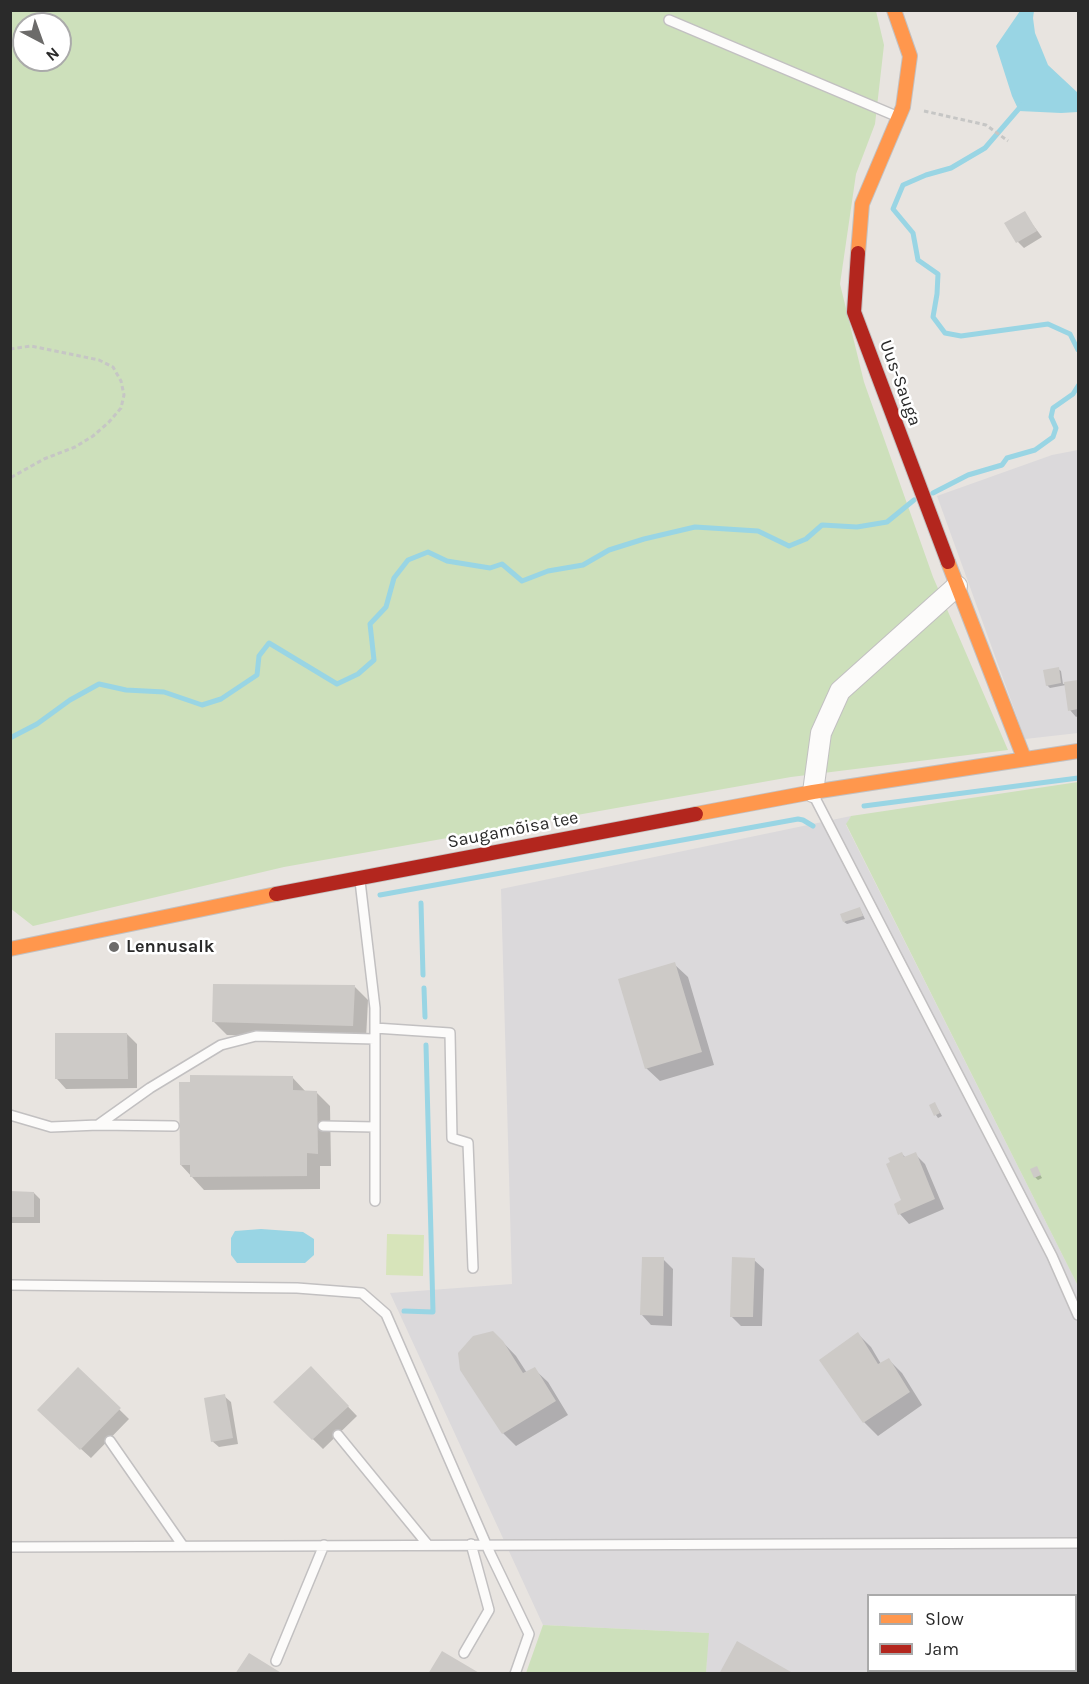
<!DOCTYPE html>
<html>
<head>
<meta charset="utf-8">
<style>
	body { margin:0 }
	#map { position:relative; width:1089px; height:1684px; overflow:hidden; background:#e8e4e0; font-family:Karla,sans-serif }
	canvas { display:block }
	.frame { position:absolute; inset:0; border:12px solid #2a2a2a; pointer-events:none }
	.legend { position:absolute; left:867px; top:1594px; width:210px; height:78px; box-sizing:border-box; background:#fff; border:2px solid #aaa; margin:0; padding:8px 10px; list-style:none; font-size:18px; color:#2a2a2a }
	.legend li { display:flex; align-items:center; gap:12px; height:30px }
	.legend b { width:30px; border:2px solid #aaa }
	.north { position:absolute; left:12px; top:12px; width:60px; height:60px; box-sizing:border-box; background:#fff; border:2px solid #aaa; border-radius:50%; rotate:139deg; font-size:16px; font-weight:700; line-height:24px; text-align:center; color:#2a2a2a }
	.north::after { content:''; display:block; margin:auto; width:21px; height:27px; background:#6c6b6a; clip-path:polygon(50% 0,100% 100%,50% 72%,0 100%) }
</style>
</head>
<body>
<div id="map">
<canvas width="1089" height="1684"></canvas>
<div class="frame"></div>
<ul class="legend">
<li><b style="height:8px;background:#ff974d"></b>Slow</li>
<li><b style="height:8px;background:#b3261e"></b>Jam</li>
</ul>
<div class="north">N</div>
</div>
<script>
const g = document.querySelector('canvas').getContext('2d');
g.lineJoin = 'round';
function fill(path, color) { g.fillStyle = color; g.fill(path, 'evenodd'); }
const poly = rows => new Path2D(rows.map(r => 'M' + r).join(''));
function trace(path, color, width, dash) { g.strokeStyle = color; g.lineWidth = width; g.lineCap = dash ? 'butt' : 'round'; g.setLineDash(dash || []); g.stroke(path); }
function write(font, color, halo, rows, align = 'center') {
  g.font = font + ' Karla,sans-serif'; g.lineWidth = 5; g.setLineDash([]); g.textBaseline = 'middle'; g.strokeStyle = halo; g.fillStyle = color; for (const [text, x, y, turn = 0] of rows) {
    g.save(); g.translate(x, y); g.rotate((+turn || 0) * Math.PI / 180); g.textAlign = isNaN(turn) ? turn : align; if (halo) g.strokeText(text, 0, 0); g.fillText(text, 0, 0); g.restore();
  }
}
fill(poly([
	[1078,450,1078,733,1025,739,937,496,1052,455],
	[851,816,846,825,1078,1286,1078,1603,1076,1603,1076,1596,868,1596,868,1670,957,1671,956,1674,706,1673,708,1633,543,1625,390,1293,512,1284,501,889]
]), '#dbd9db');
fill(poly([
	[10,11,876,11,884,45,875,124,856,174,840,284,864,382,933,577,1008,750,791,777,284,867,33,926,10,908],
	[24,24,60,24,60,60,24,60],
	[1078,782,1078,1286,846,824,851,816],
	[1076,1603,1078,1603,1078,1673,956,1673,957,1670,1076,1670],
	[543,1625,709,1633,706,1673,526,1673]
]), '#cde0bb');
fill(poly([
	[387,1234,424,1235,423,1276,386,1275]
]), '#d7e4ba');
fill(poly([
	[1020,11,1034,11,1033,18,1035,33,1048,65,1078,93,1078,112,1061,113,1019,111,1012,96,996,46],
	[261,1229,303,1232,314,1239,314,1255,305,1263,237,1263,231,1255,231,1238,235,1231]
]), '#99d5e4');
fill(poly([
	[1024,213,1042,237,1024,248,1018,242],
	[1058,669,1061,671,1063,684,1078,681,1078,716,1076,717,1070,710,1066,685,1050,688,1047,685],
	[860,909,865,919,847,924,844,922],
	[674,964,688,977,714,1065,660,1081,646,1068],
	[355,987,368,1000,366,1039,227,1035,214,1022],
	[127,1034,137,1044,137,1088,66,1089,57,1079],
	[292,1077,306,1092,316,1092,330,1106,331,1166,320,1166,320,1189,204,1190,181,1165],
	[935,1104,942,1116,938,1118,936,1115],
	[902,1154,906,1158,915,1154,925,1164,944,1209,909,1224,900,1214,903,1201],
	[1036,1168,1042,1178,1038,1180,1035,1177],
	[10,1193,34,1193,40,1199,40,1223,10,1223],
	[663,1259,673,1269,672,1326,651,1325,642,1315],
	[754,1260,764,1269,762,1326,741,1326,731,1316],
	[493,1332,516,1356,527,1373,534,1369,548,1382,568,1415,516,1446,503,1433],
	[858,1334,871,1347,881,1364,889,1360,902,1373,922,1405,878,1436,864,1422,821,1360],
	[311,1368,357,1416,323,1449,275,1402],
	[78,1369,129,1419,91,1458,49,1420],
	[224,1396,231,1402,238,1444,219,1447,212,1441],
	[882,1670,947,1670,950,1674,878,1674]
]), '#0003');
trace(poly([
	[1022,105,985,148,951,168,926,175,903,185,893,209,913,233,918,260,938,274,937,294,933,317,945,333,961,336,1048,324,1070,334,1078,350],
	[933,493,968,475,1002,465,1007,458,1035,450,1053,437,1056,428,1051,417,1053,408,1073,394,1078,386],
	[10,738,37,724,70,700,99,684,126,690,164,692,202,705,221,699,257,675,259,656,269,643,337,684,358,674,374,660,370,624,386,607,394,578,408,560,428,552,447,561,490,568,502,564,522,581,548,571,583,565,609,550,644,539,695,527,758,531,789,546,806,539,822,525,857,527,887,522,914,500],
	[864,806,1078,778],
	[380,895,798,819,803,820,813,826],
	[421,903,423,975],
	[424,988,425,1017],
	[404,1311,433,1312,426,1045]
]), '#99d5e4', 5);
fill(poly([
	[1025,211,1037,231,1016,243,1004,223],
	[1059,667,1061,683,1046,686,1043,670],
	[1078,680,1078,709,1068,711,1064,682],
	[860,907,863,916,843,922,840,914],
	[675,962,702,1052,645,1069,618,979],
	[213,984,355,985,353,1026,212,1022],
	[55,1033,127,1033,128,1079,55,1079],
	[190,1075,293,1076,293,1090,317,1091,318,1154,307,1153,307,1176,190,1177,190,1165,180,1165,179,1082,190,1082],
	[935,1102,940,1113,934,1116,929,1105],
	[902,1152,904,1157,916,1152,935,1199,898,1215,894,1204,901,1200,886,1164,890,1162,888,1158],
	[1037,1166,1041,1175,1034,1178,1030,1169],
	[10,1191,34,1192,34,1217,10,1217],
	[642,1257,664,1257,663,1316,640,1315],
	[732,1257,755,1258,753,1317,730,1317],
	[493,1331,503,1341,523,1373,535,1367,556,1401,502,1434,460,1370,458,1353,473,1336],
	[858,1332,878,1364,889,1358,910,1392,863,1423,819,1360],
	[311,1366,349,1406,312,1440,273,1402],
	[78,1367,121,1408,80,1450,37,1410],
	[225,1394,233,1438,211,1442,204,1398],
	[737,1641,791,1672,790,1674,719,1674],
	[442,1651,481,1674,428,1674],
	[249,1653,283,1674,235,1674],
	[879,1670,937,1670,934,1674,876,1674]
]), '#cdcac7');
const lane = poly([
	[669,20,896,116],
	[814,796,1052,1256,1078,1315],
	[360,881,375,1008,375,1201],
	[375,1028,450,1033,452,1138,468,1143,473,1268],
	[10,1115,51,1127,98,1125,174,1126],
	[98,1125,150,1088,221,1045,256,1036,375,1039],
	[323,1126,375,1127],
	[10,1285,297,1288,362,1293,386,1314,489,1551,529,1634,515,1674],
	[338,1435,428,1545],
	[110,1441,183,1546],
	[10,1547,1078,1543],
	[464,1653,489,1610,471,1544],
	[276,1661,324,1545]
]);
const street = poly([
	[813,792,821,733,840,691,957,586]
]);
const slow = poly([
	[858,253,862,204,903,107,910,56,894,10],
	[948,562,1024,758],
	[696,814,813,792,1078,751],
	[10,949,276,894]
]);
const jam = poly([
	[858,253,854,312,948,562],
	[276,894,696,814]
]);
trace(lane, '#c2c0c1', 12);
trace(street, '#c2c0c1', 22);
trace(slow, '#c2c0c1', 16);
trace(jam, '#c2c0c1', 16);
trace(poly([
	[924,111,986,125,1008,141],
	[10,349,31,346,99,360,113,367,121,381,124,395,121,408,109,422,93,436,75,447,44,459,10,478]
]), '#c6c6c5', 3, [4.5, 3]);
trace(lane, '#fcfbfa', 9);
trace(street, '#fcfbfa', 20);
trace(slow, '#ff974d', 14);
trace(jam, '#b3261e', 14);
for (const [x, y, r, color] of [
	[114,947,6,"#6c6b6a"]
]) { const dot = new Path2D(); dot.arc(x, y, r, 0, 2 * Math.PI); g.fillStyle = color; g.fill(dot); trace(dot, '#fff', 2); }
write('18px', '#2a2a2a', '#fff', [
	["Uus-Sauga",900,383,70],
	["Saugamõisa tee",513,830,-11]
]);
write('bold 18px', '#2a2a2a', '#fff', [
	["Lennusalk",126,947]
], 'left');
</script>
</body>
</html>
